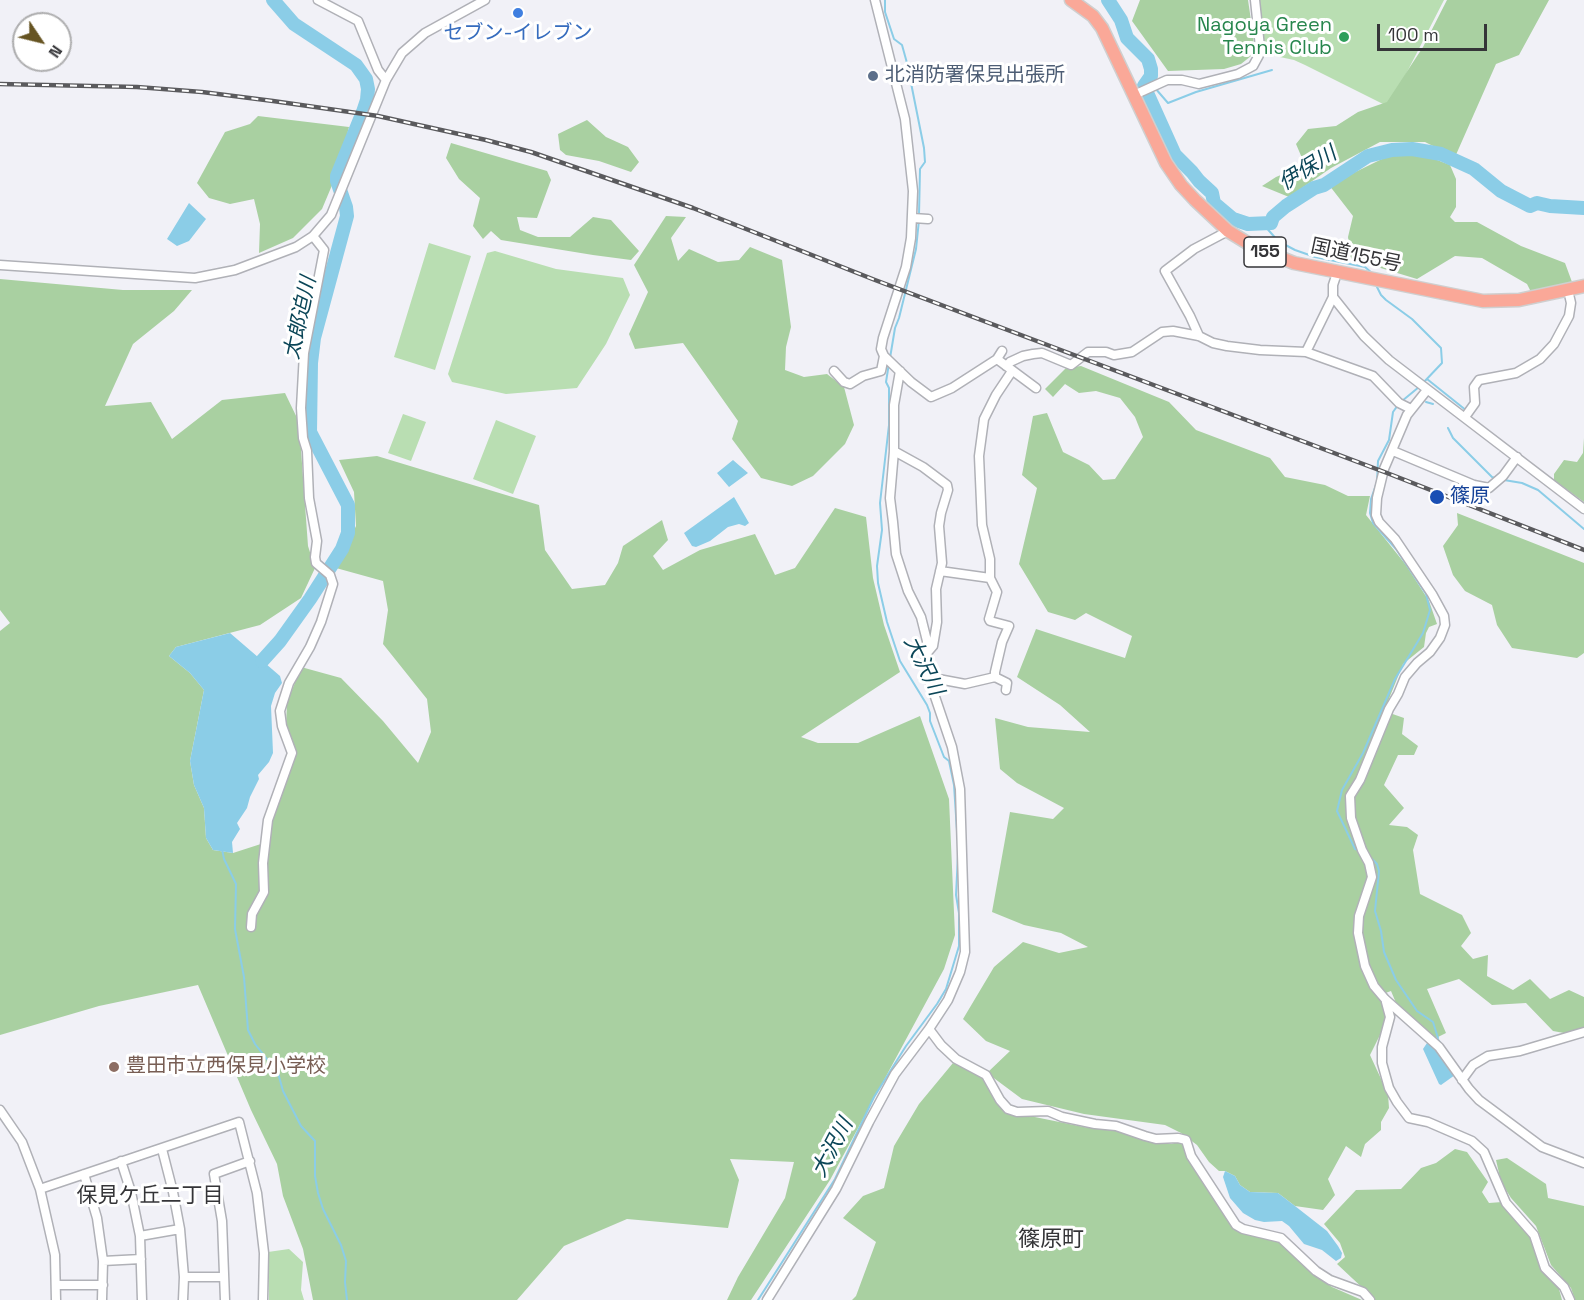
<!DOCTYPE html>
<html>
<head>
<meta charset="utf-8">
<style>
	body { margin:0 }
	#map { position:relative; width:1584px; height:1300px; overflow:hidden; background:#f1f1f7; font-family:"Space Grotesk",sans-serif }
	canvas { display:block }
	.north { position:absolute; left:12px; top:12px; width:60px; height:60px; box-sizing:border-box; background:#fff; border:2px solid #aeaeaf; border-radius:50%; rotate:125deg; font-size:16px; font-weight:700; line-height:24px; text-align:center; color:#353538 }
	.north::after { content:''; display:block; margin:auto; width:21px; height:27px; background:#665422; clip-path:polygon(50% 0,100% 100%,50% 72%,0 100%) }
	.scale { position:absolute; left:1377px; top:24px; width:110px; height:27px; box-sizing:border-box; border:3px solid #353538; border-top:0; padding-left:8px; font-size:18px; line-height:21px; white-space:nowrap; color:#353538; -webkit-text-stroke:4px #fff; paint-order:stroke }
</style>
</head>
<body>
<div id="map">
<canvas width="1584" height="1300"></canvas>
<div class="north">N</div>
<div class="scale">100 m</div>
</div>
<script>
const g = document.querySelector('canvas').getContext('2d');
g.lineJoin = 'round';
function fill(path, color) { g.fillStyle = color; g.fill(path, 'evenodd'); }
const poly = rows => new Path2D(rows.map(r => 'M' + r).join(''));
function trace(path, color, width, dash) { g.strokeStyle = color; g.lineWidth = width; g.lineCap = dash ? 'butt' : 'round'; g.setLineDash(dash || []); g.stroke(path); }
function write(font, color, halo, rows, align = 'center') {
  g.font = font + ' "Space Grotesk","Noto Sans JP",sans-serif'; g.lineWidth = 6; g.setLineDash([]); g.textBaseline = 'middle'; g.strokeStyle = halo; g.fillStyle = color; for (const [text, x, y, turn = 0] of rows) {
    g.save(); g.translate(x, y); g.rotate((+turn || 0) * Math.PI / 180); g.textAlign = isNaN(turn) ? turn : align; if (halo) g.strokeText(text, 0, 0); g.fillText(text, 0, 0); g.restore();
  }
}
fill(poly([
	[1259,0,1444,0,1389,107,1305,65,1294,60,1266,54],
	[429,243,471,256,435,370,394,357],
	[495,251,556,269,623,278,630,295,606,344,577,388,506,394,452,382,448,374,487,253],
	[403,414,426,422,411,461,388,453],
	[496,420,536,436,513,494,473,479],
	[289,1249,303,1262,301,1290,304,1300,269,1300,268,1252]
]), '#b9deb2');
fill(poly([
	[1140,0,1248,0,1253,34,1254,47,1251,56,1241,64,1224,69,1168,71,1132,21],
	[1447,0,1549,0,1519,55,1496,64,1455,157,1425,142,1380,142,1331,168,1289,197,1262,186,1276,177,1305,165,1296,144,1308,129,1336,126,1358,112,1387,102,1423,47],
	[258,116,349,127,338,171,322,209,293,238,259,253,260,224,254,199,230,204,209,198,197,183,225,132,250,124],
	[587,120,606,137,628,147,639,162,631,172,599,161,566,155,560,150,558,134],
	[451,143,547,171,551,180,537,218,517,217,520,230,538,237,570,237,593,217,611,220,639,251,631,260,593,255,501,240,491,231,483,239,473,226,480,198,459,179,446,158],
	[1419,153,1450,165,1456,179,1456,207,1450,217,1455,222,1477,222,1521,246,1565,263,1572,282,1531,292,1527,284,1482,258,1455,256,1417,279,1351,259,1348,237,1353,216,1329,185,1386,157],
	[666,216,686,217,671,238,678,261,689,249,718,262,739,260,750,247,782,260,791,327,786,347,785,370,804,377,827,374,844,387,854,425,845,444,813,476,792,486,761,478,732,439,738,421,683,343,635,349,629,334,648,292,634,265],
	[0,279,123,290,192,290,174,311,133,344,105,406,151,402,172,439,222,400,285,393,299,422,308,546,315,568,301,598,260,625,176,647,169,656,190,673,204,690,190,761,194,785,204,808,206,838,213,850,233,853,267,842,268,820,295,753,286,725,287,703,301,667,341,678,383,721,418,763,431,732,427,699,383,644,388,610,383,581,336,568,356,526,354,492,339,460,377,456,539,505,545,550,572,589,605,585,618,563,623,546,662,520,668,540,653,556,663,570,700,550,755,534,775,575,795,568,835,508,866,517,873,578,884,625,900,672,801,737,818,743,858,743,920,716,949,799,955,935,944,969,830,1180,751,1300,727,1300,738,1277,785,1198,794,1162,730,1159,739,1180,728,1228,627,1219,564,1246,517,1300,313,1300,303,1249,283,1196,277,1164,251,1110,198,985,99,1006,0,1035,0,631,10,623,0,610],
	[1081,366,1169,402,1196,430,1270,458,1285,477,1325,485,1348,496,1370,496,1366,515,1406,565,1429,601,1437,624,1429,627,1426,633,1424,647,1403,664,1384,711,1404,718,1402,734,1418,746,1414,755,1398,755,1384,785,1404,808,1389,825,1407,827,1418,835,1413,850,1420,894,1462,915,1471,933,1461,946,1473,959,1488,955,1487,976,1513,990,1530,979,1550,999,1569,990,1584,997,1584,1029,1564,1033,1553,1031,1526,1003,1492,1005,1459,979,1427,989,1446,1033,1434,1039,1399,1010,1391,991,1380,995,1385,1017,1383,1029,1370,1055,1388,1094,1389,1108,1381,1122,1381,1130,1365,1144,1361,1157,1346,1146,1328,1179,1335,1195,1323,1210,1295,1206,1278,1193,1250,1192,1240,1185,1235,1176,1225,1171,1219,1171,1209,1162,1197,1145,1181,1133,1165,1125,1084,1114,1022,1099,987,1073,1010,1051,986,1041,963,1019,994,967,1023,942,1059,953,1088,947,1061,933,1024,925,992,912,1010,812,1053,819,1064,808,1017,783,1000,769,995,718,1028,727,1090,732,1060,705,1017,677,1036,629,1125,658,1132,636,1086,613,1075,620,1048,612,1019,564,1037,488,1022,475,1033,416,1047,413,1063,452,1089,465,1103,480,1115,479,1143,437,1135,417,1120,398,1096,391,1079,393,1065,384,1053,397,1045,389,1066,368],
	[1584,438,1584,502,1554,480,1554,474,1564,460,1577,462,1583,453],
	[1457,513,1584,563,1584,653,1577,658,1512,648,1497,625,1492,605,1465,591,1453,575,1443,546,1458,525],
	[953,1063,985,1078,993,1096,1025,1115,1089,1128,1110,1129,1139,1139,1171,1144,1178,1142,1185,1146,1235,1227,1282,1240,1318,1277,1332,1287,1362,1300,852,1300,856,1296,876,1242,843,1218,863,1196,884,1188,894,1146,919,1104],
	[1455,1149,1467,1152,1488,1182,1482,1192,1489,1203,1502,1202,1525,1226,1542,1266,1559,1289,1562,1300,1373,1300,1368,1293,1337,1264,1345,1257,1340,1243,1324,1224,1356,1190,1401,1189,1421,1168,1436,1163],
	[1507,1158,1546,1184,1548,1198,1584,1206,1584,1300,1575,1300,1571,1288,1551,1265,1536,1226,1511,1198,1501,1182,1496,1160]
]), '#a9d0a1');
fill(poly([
	[189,203,206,219,189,241,177,246,167,239],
	[733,460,748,473,729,487,717,473],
	[734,497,749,523,745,526,739,524,728,527,710,541,696,547,692,546,684,533],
	[230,633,280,676,282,683,275,693,271,706,273,753,269,762,258,775,259,779,250,797,247,808,237,823,240,829,232,842,233,853,213,850,206,838,204,808,194,785,190,761,204,690,190,673,169,656,176,647],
	[1438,1038,1441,1042,1443,1056,1455,1075,1441,1085,1439,1084,1423,1049,1427,1043,1433,1044],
	[1225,1171,1235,1176,1240,1185,1250,1192,1278,1193,1295,1206,1327,1231,1338,1246,1342,1253,1341,1258,1336,1261,1322,1250,1304,1244,1289,1226,1282,1221,1264,1222,1255,1220,1243,1213,1230,1198,1223,1177]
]), '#8bcde7');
trace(poly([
	[885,0,885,12,894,39,902,45,907,63,924,148,925,162,920,169,919,215],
	[1151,76,1153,83],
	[1155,88,1168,103,1196,92,1272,70],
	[1264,225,1278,241,1295,250,1315,257,1365,267,1373,274],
	[1376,285,1381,295,1386,300,1412,319,1441,348,1442,363,1423,383],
	[890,358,895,328,899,318,916,249,919,220],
	[889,363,886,382,889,388,889,425,880,503,882,530,877,566,878,583,887,622,900,661,927,705,930,713,930,721,944,757,949,761,954,785,957,831],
	[1427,379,1467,411],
	[1402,401,1419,387],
	[1426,402,1433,404],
	[1448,428,1453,438,1492,477,1495,478],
	[1504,480,1522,483,1538,490,1584,529],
	[222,849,224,859,236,884,235,929,244,977,248,1030,255,1044,278,1073,283,1091,301,1126,315,1141,315,1176,318,1193,323,1209,341,1245,346,1261,345,1282,347,1300],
	[1358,850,1355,849,1337,811,1342,790,1363,753,1395,679,1423,633,1430,610,1426,594,1396,549,1373,523,1370,513,1371,499,1377,482,1378,461,1389,440,1393,412,1398,405],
	[1371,858,1377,864,1379,871,1375,911,1381,931,1384,952,1396,980,1417,1011,1433,1022,1438,1038],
	[758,1300,835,1179,874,1097,906,1046,937,1004,946,989,959,946,959,913,956,895,958,855]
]), '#8bcde7', 2);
trace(poly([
	[1108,0,1121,20,1127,38,1148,59,1151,69,1151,76,1144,86,1175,155,1192,172,1199,181,1212,193,1214,203,1233,219,1248,224,1271,223,1273,217,1286,206,1314,188,1324,185,1368,156,1392,150,1412,149,1441,154,1474,169,1501,191,1530,206,1537,203,1550,206,1584,208],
	[262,661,280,641,310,599,342,549,348,533,348,505,310,432,311,363,314,338,347,216,346,207,337,181,337,176,363,112,367,100,368,89,366,79,356,65,294,24,273,0]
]), '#8bcde7', 14);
const minor = poly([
	[318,0,358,21,378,70,386,80],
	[1134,95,1167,80,1182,80,1199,84,1238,74,1253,66,1259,55,1260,47,1255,0],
	[913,218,928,219],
	[0,265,195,278,235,270,296,247,313,236,331,215,386,80,402,53,425,33,485,0],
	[1333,297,1364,336,1389,360,1584,509],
	[1199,336,1190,316,1165,271,1194,249,1228,231],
	[1306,352,1333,297,1333,285,1337,273],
	[884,356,911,382,931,397,952,388,997,359,1002,351],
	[997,359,1036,388],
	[1006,366,1010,362,1023,356,1033,354,1042,353,1071,365,1088,352,1106,352,1114,355,1132,352,1162,332,1173,331,1199,336,1213,343,1227,346,1260,350,1306,352,1373,376,1399,403,1411,409],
	[834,371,844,382,850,384,863,376,881,371,884,356,881,349,883,338,906,267,911,238,913,191,905,119,875,0],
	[1427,390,1407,415,1384,469,1377,498,1376,515,1379,522,1395,539,1432,594,1444,616,1445,625,1440,638,1430,652,1417,663,1405,677,1398,694,1389,709,1360,780,1350,796,1351,818,1362,850,1369,863,1372,877,1359,916,1358,933,1365,966,1374,986,1385,999,1439,1047,1469,1089,1479,1100,1542,1147,1584,1163],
	[1465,417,1475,403,1474,387,1479,380,1516,373,1540,359,1554,344,1569,316,1571,303,1568,290],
	[894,451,923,467,947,485,948,490,941,513,939,526,942,563,936,589,937,622,933,646,927,653],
	[1393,451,1474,485,1489,488,1503,476,1517,457],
	[940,571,990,578,990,559,982,525,979,456,984,419,996,395,1012,371],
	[990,578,997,592,989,619,990,621,1009,626,1002,642,995,672,995,677,1007,683,1006,690],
	[929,679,933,678,965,684,995,677],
	[251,927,252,914,264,892,263,863,268,820,292,753,282,726,280,711,289,683,310,647,321,622,333,584,330,575,316,563,315,557,317,541,309,498,307,451,303,438,301,408,304,353,324,250,313,236],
	[1386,1002,1390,1017,1382,1047,1382,1063,1389,1088,1397,1102,1409,1118,1428,1122,1472,1141,1484,1152,1506,1203,1534,1235,1545,1268,1564,1287,1570,1300],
	[929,1029,941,1045,956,1059,986,1075,1000,1100,1008,1109,1017,1112,1048,1111,1062,1117,1095,1124,1116,1126,1145,1136,1156,1139,1178,1138,1186,1140,1191,1156,1236,1225,1243,1229,1281,1238,1316,1271,1330,1280,1363,1292,1370,1300],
	[1462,1080,1473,1065,1488,1056,1520,1051,1584,1032],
	[0,1110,22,1142,40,1189,55,1255,56,1300],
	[162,1149,173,1192,180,1229,184,1277,183,1300],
	[121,1161,131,1192,140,1236,142,1300],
	[84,1174,97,1218,103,1261,102,1300],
	[40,1189,239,1122,257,1193,264,1253,263,1300],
	[140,1236,180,1229],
	[103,1261,141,1259],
	[184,1277,224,1277],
	[57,1285,103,1285],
	[225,1300,222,1221,214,1174,250,1161],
	[767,1300,836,1189,869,1122,895,1074,929,1029,948,1000,960,972,965,952,960,789,952,747,929,679,926,664,927,641,921,617,908,591,896,554,893,522,890,498,894,451,894,405,900,371]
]);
const highway = poly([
	[1071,0,1093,16,1102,28,1166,163,1181,185,1195,200,1228,231,1254,247,1294,263,1483,301,1519,300,1584,286]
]);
trace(minor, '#b0b1b7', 11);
trace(highway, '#cfcfcf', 15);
trace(minor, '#fff', 8);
trace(highway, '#faa898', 12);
const rail = poly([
	[0,84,137,87,202,92,273,101,378,116,486,140,531,152,693,208,875,280,1387,473,1584,550]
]);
trace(rail, '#5a5a5d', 4.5);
trace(rail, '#fff', 2, [7]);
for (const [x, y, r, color] of [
	[518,13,6,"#3f7fe0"],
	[1344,37,6,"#2e9e5b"],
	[873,76,6,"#5c6f8a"],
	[1437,497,8,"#1a4fb4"],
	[114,1067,6,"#8d6e63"]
]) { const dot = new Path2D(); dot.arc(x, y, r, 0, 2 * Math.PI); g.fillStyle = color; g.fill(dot); trace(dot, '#fff', 2); }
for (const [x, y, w] of [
	[1265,252,42]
]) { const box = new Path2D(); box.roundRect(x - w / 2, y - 15, w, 30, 4.5); g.fillStyle = '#fff'; g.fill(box); trace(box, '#353538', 1.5); }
write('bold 18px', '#353538', null, [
	["155",1265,252]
]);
write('20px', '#27864d', '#fff', [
	["Nagoya Green",1332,26],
	["Tennis Club",1332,49]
], 'right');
write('20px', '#366cbe', '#fff', [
	["セブン-イレブン",518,34]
]);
write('20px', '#4e5e75', '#fff', [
	["北消防署保見出張所",885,76]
], 'left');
write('20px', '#353538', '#fff', [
	["国道155号",1356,256,12]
]);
write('20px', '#164399', '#fff', [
	["篠原",1450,497]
], 'left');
write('20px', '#785e54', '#fff', [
	["豊田市立西保見小学校",126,1067]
], 'left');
write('italic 21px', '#0b4658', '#fff', [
	["伊保川",1308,169,-32],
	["太郎迫川",301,318,-78],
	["大沢川",923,666,64],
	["大沢川",833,1148,-62]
]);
write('21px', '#353538', '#fff', [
	["保見ケ丘二丁目",150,1196]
]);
write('22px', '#353538', '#fff', [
	["篠原町",1051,1240]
]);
</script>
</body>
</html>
